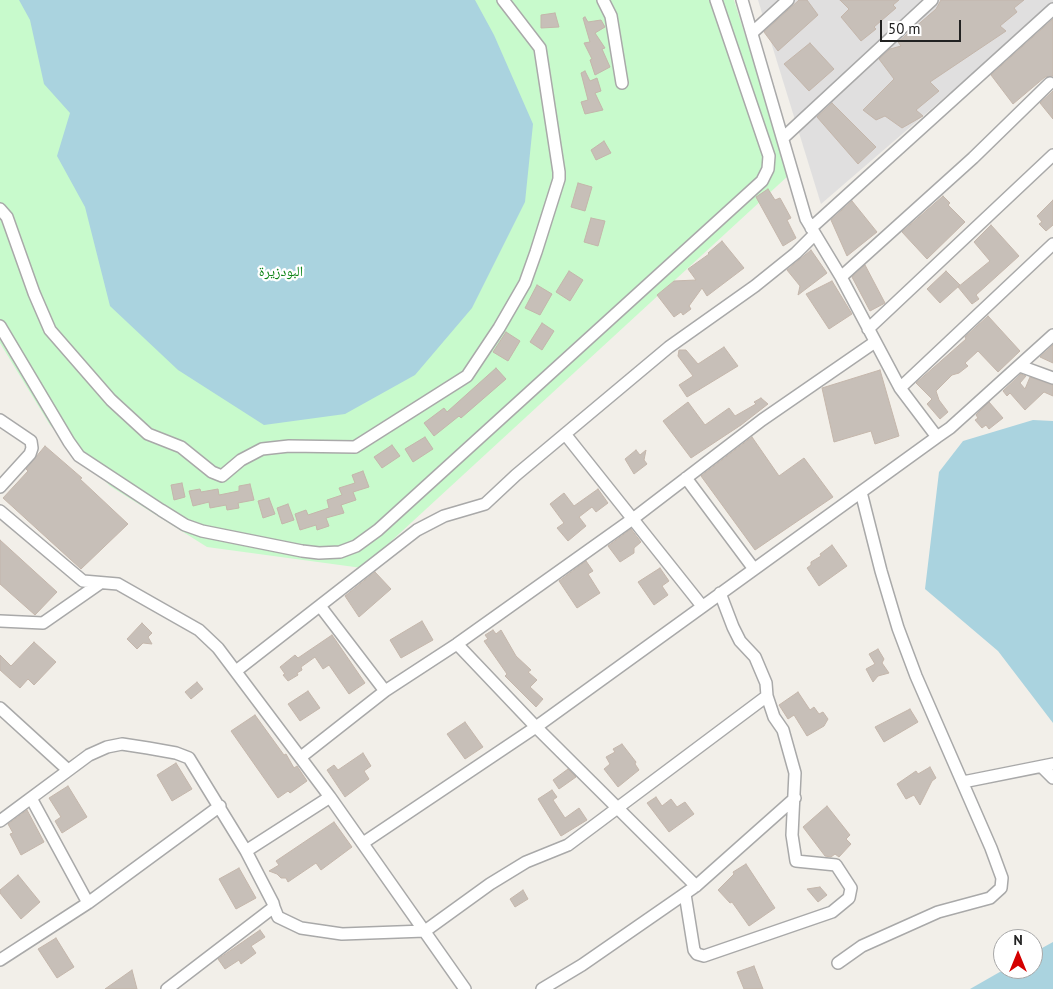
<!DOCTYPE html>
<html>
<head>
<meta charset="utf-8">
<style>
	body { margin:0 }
	#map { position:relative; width:1053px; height:989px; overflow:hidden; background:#f2efe9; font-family:"PT Sans",sans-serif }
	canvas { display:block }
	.north { position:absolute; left:993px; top:929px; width:50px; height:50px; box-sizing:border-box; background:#fff; border:1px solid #a7a7a7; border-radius:50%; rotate:0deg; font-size:14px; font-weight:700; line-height:20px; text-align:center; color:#222 }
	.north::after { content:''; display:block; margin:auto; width:18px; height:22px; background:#d40000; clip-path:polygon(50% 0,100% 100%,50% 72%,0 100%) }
	.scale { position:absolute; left:880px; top:20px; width:81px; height:22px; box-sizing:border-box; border:2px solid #222; border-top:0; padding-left:6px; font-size:15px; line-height:18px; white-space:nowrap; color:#222; -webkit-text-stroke:4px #fff; paint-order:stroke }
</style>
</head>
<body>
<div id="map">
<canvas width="1053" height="989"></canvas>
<div class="north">N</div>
<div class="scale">50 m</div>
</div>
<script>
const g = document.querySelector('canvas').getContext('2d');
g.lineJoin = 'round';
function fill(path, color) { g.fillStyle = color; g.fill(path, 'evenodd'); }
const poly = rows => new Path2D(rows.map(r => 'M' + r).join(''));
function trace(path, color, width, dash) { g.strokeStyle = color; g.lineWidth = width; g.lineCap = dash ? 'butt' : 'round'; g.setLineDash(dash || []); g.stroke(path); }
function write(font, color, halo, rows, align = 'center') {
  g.font = font + ' "PT Sans","Noto Naskh Arabic",sans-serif'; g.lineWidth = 4.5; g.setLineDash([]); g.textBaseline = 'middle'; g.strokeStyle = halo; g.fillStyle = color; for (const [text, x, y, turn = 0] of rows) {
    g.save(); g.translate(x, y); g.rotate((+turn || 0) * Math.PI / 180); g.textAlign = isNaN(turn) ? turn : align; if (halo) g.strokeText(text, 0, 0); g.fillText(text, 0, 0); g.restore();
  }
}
fill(poly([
	[758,0,1053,0,1053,4,821,204]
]), '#e0dfdf');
fill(poly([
	[0,0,734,0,789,175,362,568,207,547,110,486,50,425,0,343]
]), '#c8facc');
fill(poly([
	[19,0,475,0,494,35,533,124,525,202,472,308,415,375,345,414,264,425,178,370,110,306,85,207,57,156,70,113,44,84,30,20],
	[1033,420,1053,421,1053,723,998,651,925,589,939,472,963,441],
	[1053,942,1053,989,970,989,1005,969,1033,969,1033,953]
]), '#aad3df');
const building = poly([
	[799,0,807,0,818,15,778,51,764,32,799,0],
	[840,0,899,0,893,5,896,8,874,27,876,29,861,41,841,17,849,9,840,0],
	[941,0,1024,0,1014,8,1017,12,1000,26,1006,31,930,82,939,91,916,110,923,116,902,128,885,116,876,120,863,110,894,79,879,59,890,49,901,46,898,42,936,9,941,0],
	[555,13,559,27,541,28,541,15,555,13],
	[585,17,588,22,601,20,605,27,595,33,605,48,602,49,610,67,595,75,590,60,592,59,584,43,590,42,583,18,585,17],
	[1053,19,1053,76,1045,77,1013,104,991,75,1053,19],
	[810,43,834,69,809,91,784,64,810,43],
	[585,71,590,81,597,78,601,91,595,93,603,110,585,114,581,102,588,100,581,73,585,71],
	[1053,91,1053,119,1040,103,1053,91],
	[832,103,876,147,858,164,817,117,832,103],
	[604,141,611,153,596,160,591,150,604,141],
	[578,183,592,187,585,211,571,207,578,183],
	[768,189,775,200,780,198,791,218,787,220,796,238,783,246,756,197,768,189],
	[943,196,950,203,948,205,965,222,927,259,902,232,943,196],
	[1053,200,1053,225,1046,231,1039,224,1042,222,1037,216,1053,200],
	[852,201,877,232,847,256,831,220,852,201],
	[591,218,605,221,598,246,584,242,591,218],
	[991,225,1019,256,976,295,979,299,972,304,958,287,990,261,974,242,991,225],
	[722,241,744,268,707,296,702,288,689,306,691,309,683,315,681,312,674,317,657,295,674,281,696,280,688,269,709,254,708,253,722,241],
	[811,250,827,273,798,295,800,286,787,270,811,250],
	[865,265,885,303,870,311,852,277,865,265],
	[569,271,583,280,570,301,556,292,569,271],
	[946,271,960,285,940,303,927,289,946,271],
	[832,281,852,314,829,329,806,294,832,281],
	[537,285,552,294,540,315,525,308,537,285],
	[988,316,1020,351,998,372,978,351,965,363,968,366,959,373,952,375,936,391,939,400,948,412,940,419,927,404,932,399,916,383,966,339,965,337,988,316],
	[542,323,554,331,542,350,530,342,542,323],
	[506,332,520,341,508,361,493,352,506,332],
	[1053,345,1053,363,1040,357,1053,345],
	[724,347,738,366,687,397,679,385,693,376,678,356,679,350,686,350,698,364,724,347],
	[496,368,506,379,461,418,459,416,434,436,424,423,444,408,447,412,496,368],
	[880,370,899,436,875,444,871,431,834,442,822,388,880,370],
	[1021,374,1026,376,1020,383,1025,389,1030,377,1053,385,1053,396,1044,392,1025,410,1010,393,1007,396,1003,391,1021,374],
	[761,398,768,404,741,425,691,458,663,421,688,402,705,425,729,408,735,416,756,404,754,402,761,398],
	[989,402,1003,418,989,429,986,425,982,428,975,420,978,418,976,415,989,402],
	[425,437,433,449,413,462,405,449,425,437],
	[752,437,779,476,804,458,833,497,755,550,701,476,752,437],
	[392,445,400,456,382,468,374,457,392,445],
	[45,446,82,478,80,479,128,524,81,569,3,498,28,471,26,469,45,446],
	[636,450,640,455,646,450,644,460,647,464,634,474,625,459,636,450],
	[363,471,369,487,353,492,356,500,341,505,344,513,326,518,329,526,317,530,316,525,300,530,295,514,306,510,308,515,329,508,327,500,342,495,339,488,355,483,352,475,363,471],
	[182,483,185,497,174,500,171,485,182,483],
	[250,484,254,500,238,503,239,508,227,510,226,505,210,508,209,502,193,506,189,491,200,489,201,492,218,489,219,495,239,491,239,486,250,484],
	[598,489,608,503,596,512,592,507,579,517,586,526,568,541,557,528,564,523,550,504,564,493,574,506,598,489],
	[269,498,275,514,263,518,258,501,269,498],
	[288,504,294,520,282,524,277,508,288,504],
	[631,529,641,542,634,548,634,553,620,562,608,546,631,529],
	[0,540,57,592,35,615,0,584,0,540],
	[832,545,847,566,819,586,807,568,811,565,811,562,821,556,820,554,832,545],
	[586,561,593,571,588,574,600,593,577,608,559,581,586,561],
	[660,568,669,581,662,586,668,595,654,605,638,582,660,568],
	[375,572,391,589,359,617,345,596,375,572],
	[422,621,433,640,401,658,390,640,422,621],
	[142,623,152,633,148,637,152,644,143,643,137,649,127,639,142,623],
	[493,630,496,634,501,630,516,656,531,670,528,672,537,680,530,687,543,699,536,707,505,676,507,674,484,641,488,639,485,635,493,630],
	[332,635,365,683,349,694,329,665,323,669,315,657,301,667,302,670,297,673,298,675,288,681,283,675,285,674,280,667,295,655,298,658,332,635],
	[34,642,56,662,34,685,28,679,20,688,0,670,0,655,11,666,34,642],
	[878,649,884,659,882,663,889,673,878,676,873,682,866,669,875,664,869,654,878,649],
	[197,682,203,689,191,699,185,692,197,682],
	[308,691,320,708,300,721,288,704,308,691],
	[798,692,810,710,814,707,819,714,823,712,828,719,824,726,807,736,794,715,788,719,779,705,798,692],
	[910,709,918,722,884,742,875,727,910,709],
	[255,715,284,755,286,754,294,768,297,766,307,781,290,793,288,791,278,798,231,731,255,715],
	[465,722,483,747,465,759,447,734,465,722],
	[622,744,636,762,635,764,639,770,618,787,604,769,610,764,606,757,615,752,613,749,622,744],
	[363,753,371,766,364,771,369,779,345,797,327,770,334,765,338,770,363,753],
	[176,763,192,789,172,801,157,775,176,763],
	[930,767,936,778,932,781,920,805,914,795,906,799,897,784,916,771,918,774,930,767],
	[568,769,576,777,559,789,553,780,568,769],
	[68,786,87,817,62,833,55,821,61,817,49,798,68,786],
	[552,790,557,797,553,800,565,818,579,808,587,820,561,836,538,799,552,790],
	[656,797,662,806,671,799,677,807,685,802,694,814,669,832,647,803,656,797],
	[827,806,850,835,846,839,851,844,839,857,835,854,831,857,825,856,803,827,827,806],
	[27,810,44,842,21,855,10,834,13,833,8,824,27,810],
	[334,822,352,847,321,870,316,863,288,882,286,878,281,878,277,874,269,871,279,865,276,861,334,822],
	[746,864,775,908,749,926,732,902,730,903,718,890,734,874,733,872,746,864],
	[239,868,256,898,236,909,219,879,239,868],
	[18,875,40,902,21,919,0,893,0,890,18,875],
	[820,887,827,895,818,902,807,889,820,887],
	[523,890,528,899,515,907,510,899,523,890],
	[260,930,265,937,251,946,256,953,241,964,239,960,225,969,218,959,260,930],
	[56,938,74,967,57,978,38,949,56,938],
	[754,966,763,989,744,989,737,972,754,966],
	[132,970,137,989,105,989,132,970]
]);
fill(building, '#c7bfb8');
trace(building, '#c4b6ab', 1);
const minor = poly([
	[603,0,611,16,622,83],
	[742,0,806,219,841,277,900,388,937,437,950,428,1053,335],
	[753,32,788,0],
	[783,138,932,0],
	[0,209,7,217,34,293,50,330,111,400,148,434,181,447,212,472,222,476,241,460,262,449,289,446,355,447,467,376,499,328,525,283,536,252,559,179,559,172,540,48,503,0],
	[811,228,1053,9],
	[841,277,973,158,1050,83],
	[0,326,69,442,79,456,161,510,185,525,202,531,302,551,319,553,340,552,356,546,378,530,762,181,768,169,769,156,716,0],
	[868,329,1053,155],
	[1020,366,1053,378],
	[900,388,1053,244],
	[0,420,31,441,32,448,30,454,0,487],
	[565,434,702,606],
	[686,478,754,569],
	[0,511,83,581,118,584,199,630,218,648,330,797,465,989],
	[320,606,385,691],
	[0,621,43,623,99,584],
	[457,644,536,727,696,886],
	[236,671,417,530,444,516,485,504,516,475,669,347,755,286,796,253,815,234],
	[0,708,68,770],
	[301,757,385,691,457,644,634,518,762,420,875,342],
	[1043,768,1053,778],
	[963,782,1053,764],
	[31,798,88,903],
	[0,821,89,755,107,747,122,744,148,748,176,753,189,758,246,851,273,903,274,907,167,989],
	[363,843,536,727,937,437],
	[246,851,330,797],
	[685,894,694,950,697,954,704,956,832,912,849,898,851,888,836,865,796,861,792,835,795,773,783,730,774,717,767,696,766,683,755,657,740,641,733,627,720,593],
	[274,907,278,917,301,928,342,934,425,931,490,884,526,862,568,845,767,696],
	[0,960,88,903,220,806],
	[838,963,862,946,938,912,990,898,1001,888,1002,878,991,848,916,676,898,628,881,571,861,492],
	[542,989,582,965,696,886,795,798]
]);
trace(minor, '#a9a9a9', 14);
trace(minor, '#fff', 11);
write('14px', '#0c8416', '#fff', [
	["البودزيرة",281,272]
]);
</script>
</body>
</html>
